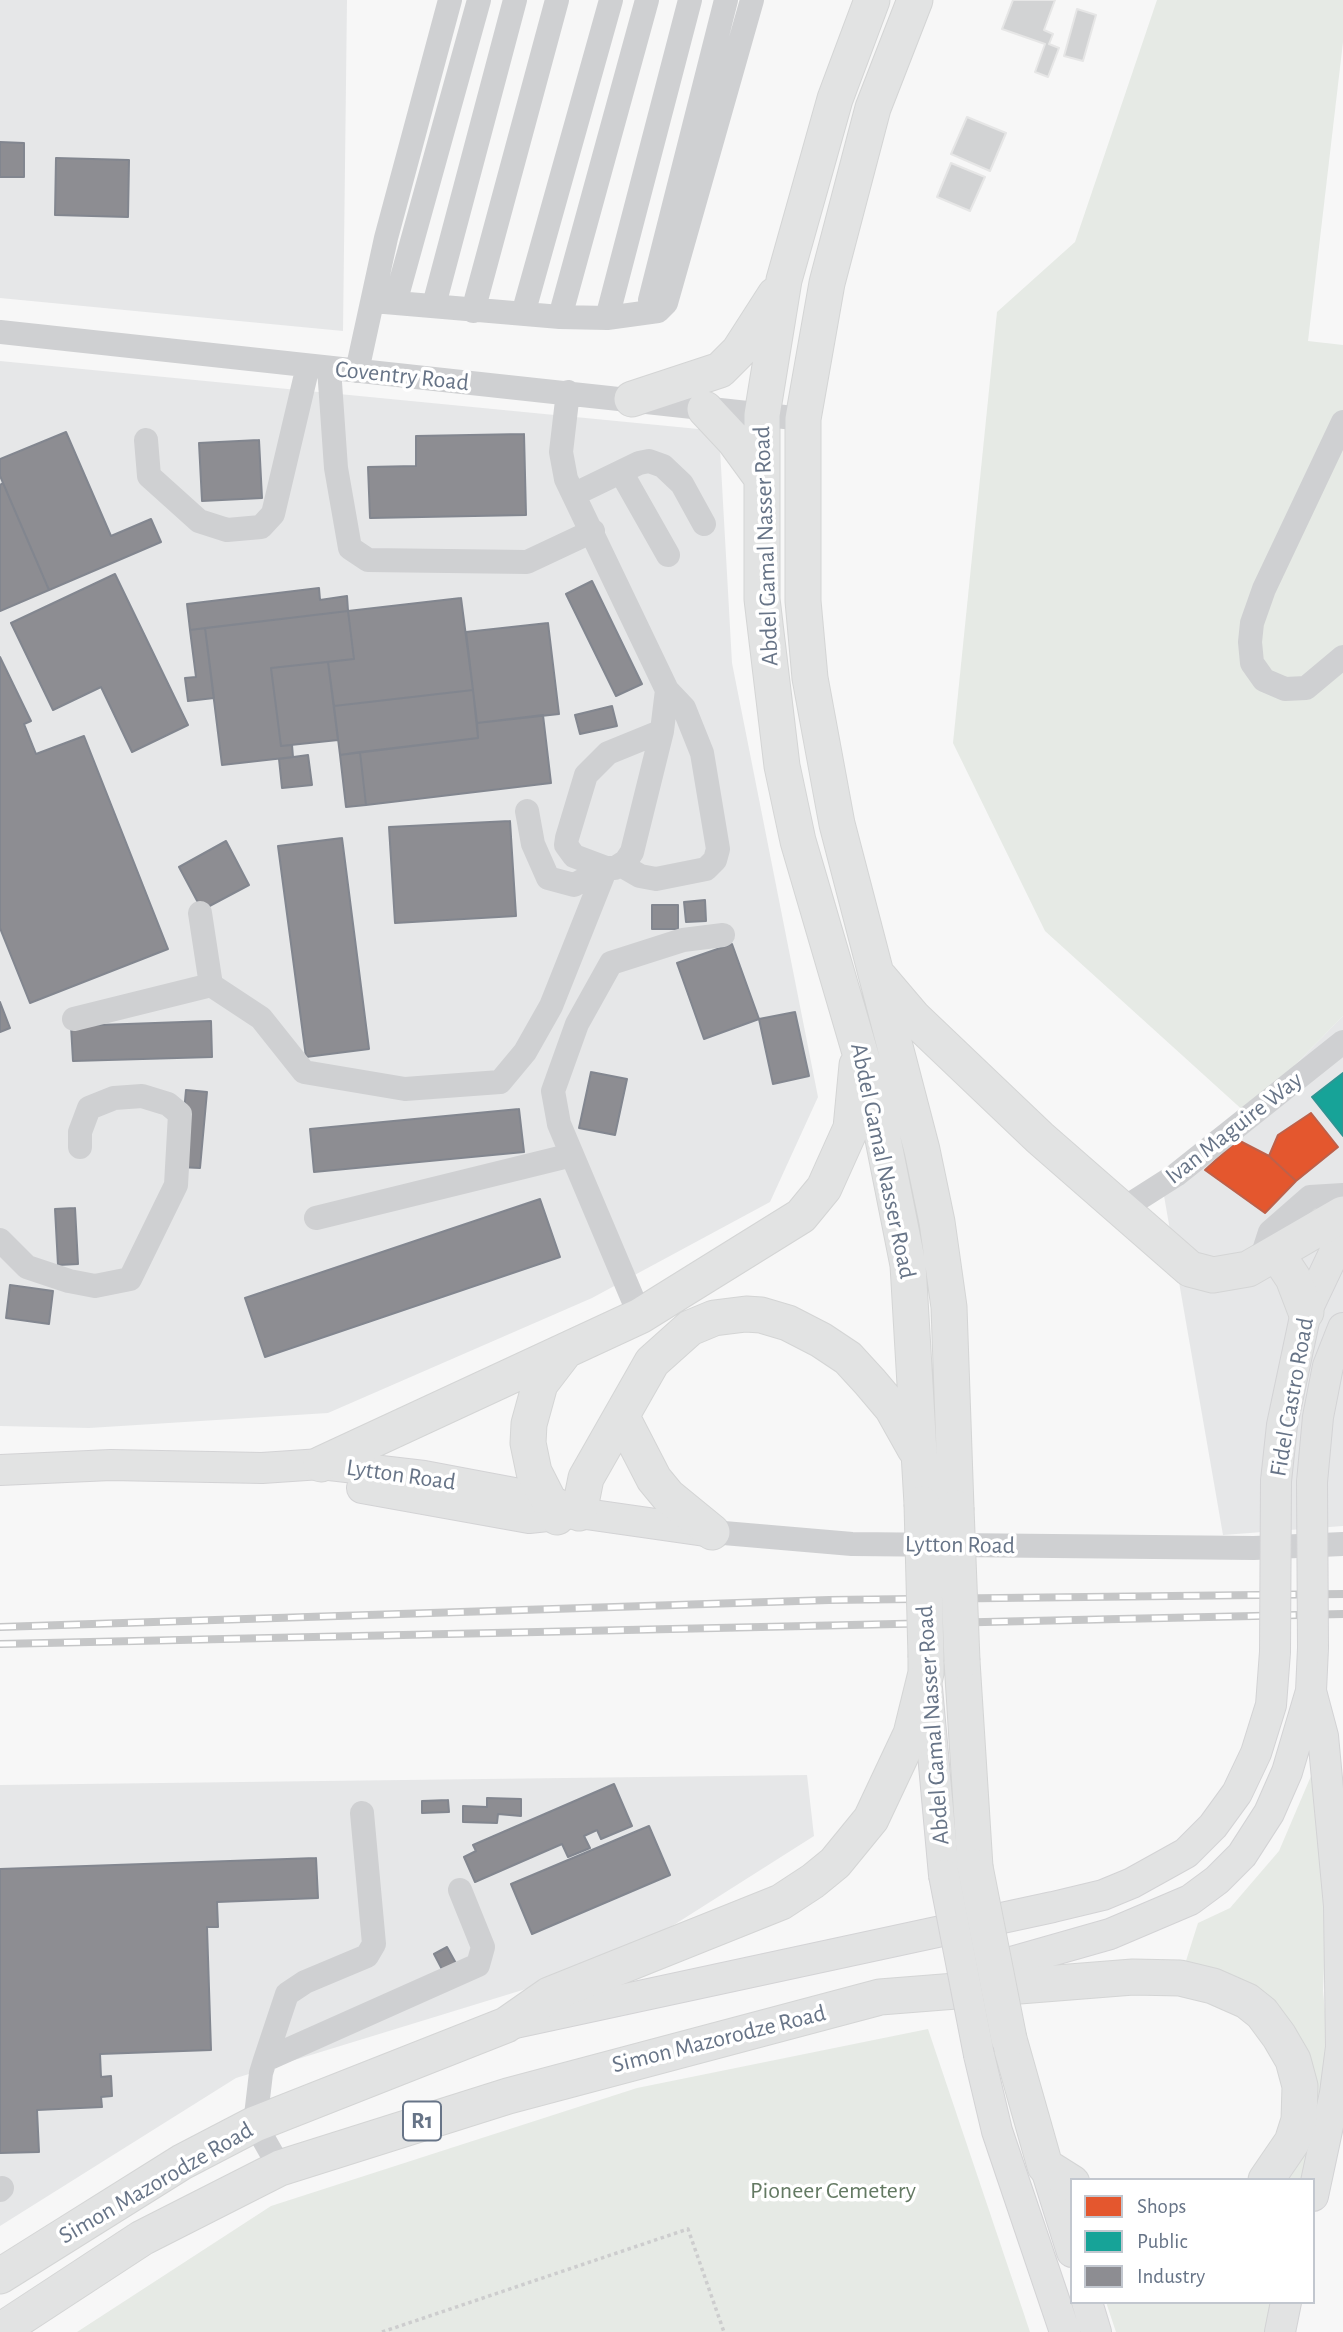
<!DOCTYPE html>
<html>
<head>
<meta charset="utf-8">
<style>
	body { margin:0 }
	#map { position:relative; width:1343px; height:2332px; overflow:hidden; background:#f7f7f7; font-family:"Alegreya Sans",sans-serif }
	canvas { display:block }
	.legend { position:absolute; left:1070px; top:2178px; width:245px; height:126px; box-sizing:border-box; background:#fff; border:2px solid #c2c7cf; margin:0; padding:9px 12px; list-style:none; font-size:21px; color:#677487 }
	.legend li { display:flex; align-items:center; gap:14px; height:35px }
	.legend b { width:35px; border:2px solid #c2c7cf }
</style>
</head>
<body>
<div id="map">
<canvas width="1343" height="2332"></canvas>
<ul class="legend">
<li><b style="height:19px;background:#e4572e"></b>Shops</li>
<li><b style="height:19px;background:#17a398"></b>Public</li>
<li><b style="height:19px;background:#8d8d92"></b>Industry</li>
</ul>
</div>
<script>
const g = document.querySelector('canvas').getContext('2d');
g.lineJoin = 'round';
function fill(path, color) { g.fillStyle = color; g.fill(path, 'evenodd'); }
const poly = rows => new Path2D(rows.map(r => 'M' + r).join(''));
function trace(path, color, width, dash) { g.strokeStyle = color; g.lineWidth = width; g.lineCap = dash ? 'butt' : 'round'; g.setLineDash(dash || []); g.stroke(path); }
function write(font, color, halo, rows, align = 'center') {
  g.font = font + ' "Alegreya Sans",sans-serif'; g.lineWidth = 7; g.setLineDash([]); g.textBaseline = 'middle'; g.strokeStyle = halo; g.fillStyle = color; for (const [text, x, y, turn = 0] of rows) {
    g.save(); g.translate(x, y); g.rotate((+turn || 0) * Math.PI / 180); g.textAlign = isNaN(turn) ? turn : align; if (halo) g.strokeText(text, 0, 0); g.fillText(text, 0, 0); g.restore();
  }
}
fill(poly([
	[0,0,347,0,343,331,0,298],
	[0,361,719,431,732,663,818,1097,770,1202,592,1298,328,1413,89,1428,0,1426],
	[1343,1016,1343,1526,1223,1535,1163,1190,1247,1114],
	[807,1775,814,1836,617,1961,236,2078,0,2226,0,1785]
]), '#e6e7e8');
fill(poly([
	[1157,0,1343,0,1343,42,1308,341,1343,345,1343,1016,1247,1114,1045,931,953,743,997,312,1075,242],
	[1317,1762,1328,1876,1323,1991,1329,2051,1306,2180,1285,2180,1301,2159,1312,2120,1305,2067,1185,1964,1198,1923,1230,1908,1279,1851],
	[928,2029,1030,2332,77,2332,271,2206,637,2088],
	[1106,2302,1275,2302,1269,2332,1116,2332]
]), '#e6eae5');
const shops = poly([
	[1311,1113,1338,1147,1296,1181,1269,1156,1278,1135,1311,1113],
	[1238,1140,1269,1156,1296,1181,1265,1213,1205,1170,1238,1140]
]);
fill(shops, '#e4572e');
trace(shops, '#be6049', 2);
const public = poly([
	[1343,1073,1343,1136,1312,1097,1343,1073]
]);
fill(public, '#17a398');
trace(public, '#2f9593', 2);
const industry = poly([
	[0,142,24,143,24,177,0,177,0,142],
	[56,158,129,160,128,217,55,215,56,158],
	[66,432,111,536,151,519,161,542,49,590,0,476,0,459,66,432],
	[524,434,526,515,370,518,368,467,416,466,416,436,524,434],
	[259,440,262,498,202,501,199,443,259,440],
	[3,483,49,590,0,611,0,485,3,483],
	[115,574,188,725,132,752,101,687,53,710,11,623,115,574],
	[592,581,642,684,616,696,566,594,592,581],
	[319,588,320,600,347,596,348,611,190,630,187,604,319,588],
	[461,598,473,690,334,706,328,662,354,659,348,611,461,598],
	[348,611,354,659,271,668,281,746,292,745,293,757,222,765,205,628,348,611],
	[548,623,559,714,477,723,466,632,548,623],
	[205,628,214,698,188,701,185,678,196,677,190,630,205,628],
	[0,657,31,721,24,724,36,754,84,736,168,949,30,1003,0,928,0,657],
	[328,662,338,740,281,746,271,668,328,662],
	[473,690,478,738,340,755,334,706,473,690],
	[612,706,617,726,580,734,575,715,612,706],
	[543,715,551,783,366,805,360,752,478,738,477,723,543,715],
	[360,752,366,805,346,807,340,755,360,752],
	[308,755,312,785,282,788,279,759,308,755],
	[510,821,516,916,395,923,389,827,510,821],
	[342,838,369,1049,306,1057,278,846,342,838],
	[226,841,249,885,202,910,179,867,226,841],
	[705,900,706,921,686,922,684,902,705,900],
	[652,905,678,905,678,929,652,929,652,905],
	[732,944,759,1019,704,1039,677,963,732,944],
	[0,1002,10,1028,0,1032,0,1002],
	[795,1012,809,1076,773,1084,759,1019,795,1012],
	[211,1021,212,1057,73,1061,71,1026,211,1021],
	[591,1072,627,1079,615,1135,579,1128,591,1072],
	[186,1090,207,1092,200,1168,179,1167,186,1090],
	[519,1109,524,1152,314,1172,310,1129,519,1109],
	[540,1199,560,1257,265,1357,245,1298,540,1199],
	[75,1208,78,1264,58,1265,55,1209,75,1208],
	[10,1285,53,1291,49,1324,6,1318,10,1285],
	[614,1784,632,1826,601,1839,597,1830,584,1836,590,1848,568,1857,562,1844,475,1882,464,1857,476,1851,473,1845,614,1784],
	[487,1798,521,1799,521,1816,498,1814,497,1823,463,1822,463,1806,487,1807,487,1798],
	[448,1800,449,1812,422,1813,422,1801,448,1800],
	[649,1826,670,1875,532,1934,511,1884,649,1826],
	[316,1858,318,1898,217,1902,218,1927,207,1927,211,2050,100,2054,101,2077,111,2076,112,2096,101,2097,102,2107,37,2110,39,2152,0,2153,0,1869,316,1858],
	[447,1947,458,1967,445,1975,434,1954,447,1947]
]);
fill(industry, '#8d8d92');
trace(industry, '#82868f', 2);
const building = poly([
	[1013,0,1055,0,1044,30,1053,34,1049,44,1059,48,1048,77,1035,72,1045,44,1002,29,1013,0],
	[1077,9,1096,15,1083,61,1064,56,1077,9],
	[967,117,1006,133,990,171,951,154,967,117],
	[951,163,985,177,970,211,937,197,951,163]
]);
fill(building, '#d2d3d4');
trace(building, '#e6e6e6', 2);
const major = poly([
	[0,1470,111,1465,262,1468,321,1464,424,1476,546,1499,579,1513,712,1532],
	[1276,1481,1282,1425,1306,1312,1343,1234],
	[1312,1482,1318,1417,1328,1366,1343,1328],
	[362,1488,529,1518,575,1513],
	[927,1688,944,1875],
	[1311,1691,1323,1736,1339,1906,1341,2047,1335,2093,1313,2196],
	[973,1973,1110,1934,1190,1900,1217,1880,1242,1855,1269,1813,1287,1772,1311,1691,1313,1648],
	[510,2024,1053,1907,1103,1895,1132,1883,1186,1853,1213,1826,1237,1793,1256,1753,1271,1705,1275,1652],
	[979,2055,997,2131,1065,2332],
	[1045,2166,1072,2252],
	[1087,2302,1096,2332],
	[1280,2332,1286,2302]
]);
const highway = poly([
	[872,0,835,99,784,280,762,415,762,599,782,766,798,841,878,1114,908,1265,922,1504],
	[915,0,873,108,827,283,803,419,803,601,810,678,837,824,922,1150,937,1222,949,1307,956,1508],
	[632,399,720,370,739,351,775,295],
	[705,409,734,440,761,477],
	[880,978,914,1018,1040,1138,1190,1269,1213,1275,1248,1269,1343,1214],
	[1277,1254,1293,1278,1306,1312],
	[622,1417,654,1479,668,1496,712,1532],
	[321,1464,640,1316,801,1216,824,1188,851,1128,857,1065],
	[579,1513,586,1478,652,1362,690,1328,714,1318,746,1314,761,1315,788,1323,821,1340,848,1358,870,1382,892,1408,915,1449],
	[557,1517,534,1472,528,1443,529,1424,540,1384,563,1354],
	[962,1661,975,1867],
	[1009,2039,1045,2166,1072,2183],
	[0,2276,182,2162,255,2124,506,2025,549,1995,781,1902,813,1881,835,1863,871,1819,911,1734,926,1673,926,1657],
	[0,2331,142,2238,280,2168,508,2096,880,1997,1133,1977,1180,1978,1213,1986,1247,2001,1262,2013,1279,2036,1293,2060,1300,2086,1299,2120,1292,2142,1266,2180]
]);
trace(major, '#d3d3d5', 32);
trace(highway, '#d4d5d5', 37);
trace(poly([
	[382,2332,688,2229,724,2332]
]), '#cdcdce', 3.5, [3.5, 3.5]);
trace(poly([
	[650,300,726,0],
	[373,301,560,317,607,318,658,311,666,303,752,0],
	[395,303,479,0],
	[434,305,515,0],
	[473,311,557,0],
	[523,314,611,0],
	[560,317,647,0],
	[607,318,690,0],
	[0,332,803,419],
	[329,368,336,468,350,548,368,560,527,562,593,531],
	[357,371,386,238,450,0],
	[568,392,561,452,566,479,667,690,662,731,632,852,626,861,615,868,606,868,574,856,566,845,567,838,586,775,608,753,662,731],
	[1343,422,1264,589,1252,623,1250,642,1252,663,1264,680,1285,689,1306,688,1343,657],
	[146,440,149,476,199,521,227,530,261,527,273,514,308,366],
	[621,472,668,555],
	[575,494,639,463,649,461,663,466,682,484,704,524],
	[527,811,533,844,548,878,574,885,606,868],
	[621,865,640,876,656,879,706,869,715,860,718,849,702,753,684,708,667,690],
	[200,913,211,985],
	[74,1019,211,985,261,1018,304,1072,405,1089,500,1082,525,1052,551,1006,606,868],
	[1121,1210,1176,1175,1343,1042],
	[316,1218,572,1155],
	[0,1240,27,1267,69,1281,95,1286,130,1279,176,1185,180,1114,168,1104,142,1096,114,1098,89,1108,80,1132,80,1147],
	[1260,1263,1270,1232,1310,1197,1343,1195],
	[640,1316,559,1124,553,1091,577,1024,611,963,683,940,723,935],
	[712,1532,852,1544,1254,1548,1343,1544],
	[265,2060,287,1994,305,1982,367,1956,374,1944,362,1813],
	[280,2168,255,2124,261,2073,265,2060,478,1965,483,1947,460,1890],
	[0,2190,2,2188]
]), '#cfd0d2', 24);
trace(major, '#e2e3e3', 30);
trace(highway, '#e2e3e3', 35);
const rail = poly([
	[0,1627,829,1600,1343,1594],
	[0,1644,1343,1614]
]);
trace(rail, '#c5c6c7', 8);
trace(rail, '#fff', 5, [16]);
const majorBridge = poly([
	[1312,1482,1313,1648],
	[1275,1652,1276,1481],
	[944,1875,979,2055]
]);
const highwayBridge = poly([
	[922,1504,926,1657],
	[956,1508,962,1661],
	[975,1867,1009,2039]
]);
trace(majorBridge, '#d3d3d5', 32, []);
trace(highwayBridge, '#d4d5d5', 37, []);
trace(majorBridge, '#e2e3e3', 30);
trace(highwayBridge, '#e2e3e3', 35);
for (const [x, y, w] of [
	[422,2121,38]
]) { const box = new Path2D(); box.roundRect(x - w / 2, y - 19.5, w, 39, 5); g.fillStyle = '#fff'; g.fill(box); trace(box, '#677487', 2); }
write('bold 23px', '#677487', null, [
	["R1",422,2121]
]);
write('24px', '#677487', '#fff', [
	["Coventry Road",402,376,6],
	["Abdel Gamal Nasser Road",766,546,-92],
	["Ivan Maguire Way",1234,1128,-38],
	["Abdel Gamal Nasser Road",883,1161,78],
	["Fidel Castro Road",1292,1397,-80],
	["Lytton Road",401,1475,8],
	["Lytton Road",960,1545,1],
	["Abdel Gamal Nasser Road",933,1725,-94],
	["Simon Mazorodze Road",719,2039,-14],
	["Simon Mazorodze Road",156,2183,-30]
]);
write('24px', '#637962', '#fff', [
	["Pioneer Cemetery",833,2191]
]);
</script>
</body>
</html>
